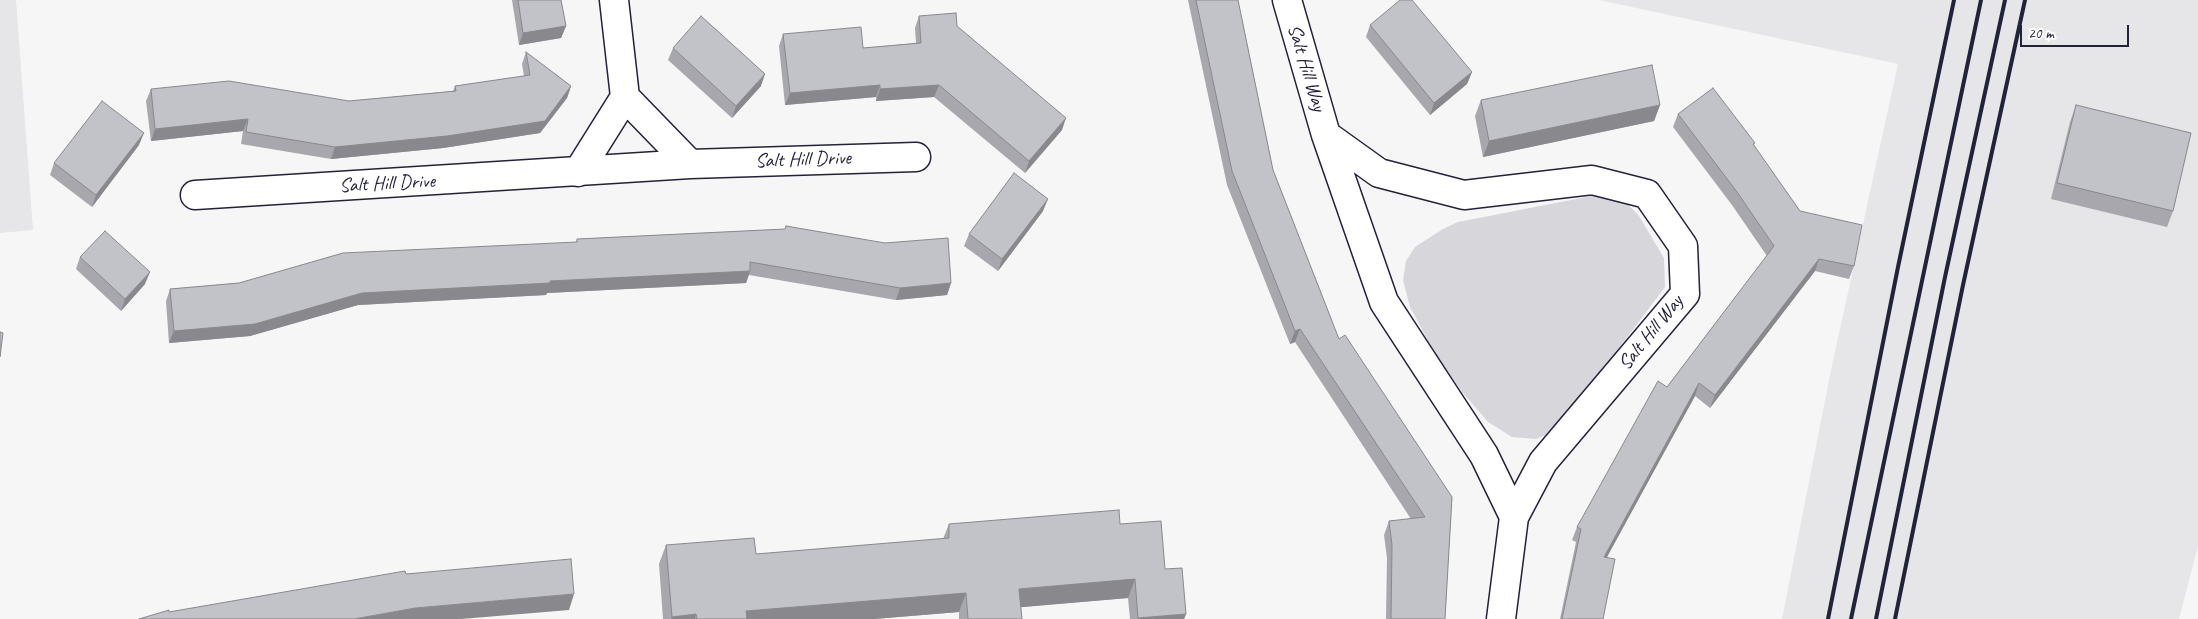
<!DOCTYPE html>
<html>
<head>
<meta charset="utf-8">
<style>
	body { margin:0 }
	#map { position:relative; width:2198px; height:619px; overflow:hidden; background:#f6f6f7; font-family:Caveat,sans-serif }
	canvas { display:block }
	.scale { position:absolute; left:2020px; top:25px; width:109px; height:22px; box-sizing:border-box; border:2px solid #22223b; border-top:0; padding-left:6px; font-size:15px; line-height:18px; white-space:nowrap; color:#22223b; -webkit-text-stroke:4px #fff; paint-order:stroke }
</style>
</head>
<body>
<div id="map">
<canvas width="2198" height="619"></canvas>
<div class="scale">20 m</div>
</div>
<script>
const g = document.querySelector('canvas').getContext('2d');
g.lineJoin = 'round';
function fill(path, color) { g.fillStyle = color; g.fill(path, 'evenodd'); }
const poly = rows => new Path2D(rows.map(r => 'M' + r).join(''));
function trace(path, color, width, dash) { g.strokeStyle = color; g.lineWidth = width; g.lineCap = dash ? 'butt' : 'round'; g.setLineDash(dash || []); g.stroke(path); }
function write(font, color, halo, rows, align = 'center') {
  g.font = font + ' Caveat,sans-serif'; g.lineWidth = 4; g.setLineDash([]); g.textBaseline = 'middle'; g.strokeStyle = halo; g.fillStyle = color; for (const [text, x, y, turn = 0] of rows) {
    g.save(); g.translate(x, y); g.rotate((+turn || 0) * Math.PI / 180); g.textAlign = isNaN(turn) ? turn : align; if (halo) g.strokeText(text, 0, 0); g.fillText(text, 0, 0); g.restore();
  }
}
fill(poly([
	[0,0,16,0,33,230,0,233],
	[1599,0,2198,0,2198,546,2179,619,1782,619,1831,370,1898,64]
]), '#e6e6e9');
fill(poly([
	[1607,193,1623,199,1639,216,1655,243,1664,258,1665,287,1570,413,1551,433,1536,439,1512,437,1488,422,1463,393,1433,350,1410,307,1403,280,1406,261,1415,247,1443,229,1458,222]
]), '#d7d7db');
const street = poly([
	[614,0,625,97,690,164],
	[1287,0,1326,135,1384,302,1484,455,1514,517,1501,619],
	[1326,135,1379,173,1464,195,1592,180,1647,194,1683,246,1685,294,1543,462,1514,517],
	[578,172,625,97],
	[195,195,690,164,916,157]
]);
trace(street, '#22223b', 31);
trace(street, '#fff', 28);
trace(poly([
	[1828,619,1898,267,1954,0],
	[1851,619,1981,0],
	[1876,619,1945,277,2005,0],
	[1895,619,1963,285,2025,0]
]), '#22223b', 4);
fill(poly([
	[512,0,561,0,566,26,561,38,519,45],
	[1188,0,1238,0,1273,170,1339,339,1452,497,1445,619,1386,619,1387,558,1384,535,1389,521,1411,519,1295,342,1290,344,1227,185],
	[919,16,957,26,1062,130,1025,173,934,97,876,101,876,97,785,105,779,46,783,34,863,48,916,43,915,28],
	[1370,25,1472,72,1467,84,1430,115,1366,37],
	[673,48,761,86,732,118,668,60],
	[526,52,571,86,567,98,540,133,443,148,331,159,241,144,243,131,151,141,146,101,151,89,349,101,453,91,455,86,524,76,522,64],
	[1481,100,1660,105,1654,121,1483,157,1475,116],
	[2076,105,2173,211,2167,227,2051,199,2070,122],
	[1678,114,1754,146,1800,211,1854,266,1849,279,1815,271,1710,408,1695,396,1606,557,1603,619,1560,619,1576,542,1572,540,1577,527,1667,387,1767,256,1732,205,1673,127],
	[139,145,92,207,50,175,54,163],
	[1043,211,998,271,964,246,969,234],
	[786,226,951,283,947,295,896,300,749,275,746,283,547,293,546,295,358,305,250,336,169,343,166,301,170,289,239,283,576,242,577,239,785,229],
	[80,257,145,284,121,311,76,269],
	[949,524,1120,524,1165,569,1186,614,1184,619,1130,619,1128,598,1021,607,1022,619,959,619,959,612,874,619,663,619,659,564,666,545,756,554,943,539]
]), '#a7a7ad');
fill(poly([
	[566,26,561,38,519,45,523,33],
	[1472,72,1467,84,1430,115,1434,103],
	[765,74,761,86,732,118,736,106],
	[880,85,876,97,785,105,790,93],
	[939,85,934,97,876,101,880,89],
	[571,86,567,98,540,133,443,148,331,159,335,147],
	[1660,105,1654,121,1483,157,1489,141],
	[1066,118,1062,130,1025,173,1029,161],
	[248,119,243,131,151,141,155,129],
	[144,133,139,145,92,207,96,195],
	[1048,199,1043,211,998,271,1002,259],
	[1819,259,1815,271,1710,408,1715,395],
	[750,271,746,283,547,293,546,295,358,305,250,336,169,343,174,331,362,293,550,281],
	[150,272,145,284,121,311,125,299],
	[951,283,947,295,896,300,900,288],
	[1300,329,1295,342,1290,344,1295,331],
	[1699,383,1695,396,1600,570,1604,557],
	[1135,579,1128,598,1012,608,1019,589],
	[966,593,959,612,874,619,743,619,746,611],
	[574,594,569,610,461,619,354,619,415,608],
	[696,614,695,619,671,619,672,617],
	[1186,614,1184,619,1138,619,1138,618]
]), '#88888d');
const building = poly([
	[518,0,561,0,566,26,523,33,518,0],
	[1196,0,1238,0,1273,170,1339,339,1345,335,1452,497,1445,619,1391,619,1392,545,1389,521,1425,517,1300,329,1295,331,1232,171,1196,0],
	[1400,0,1412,0,1472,72,1434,103,1370,25,1400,0],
	[956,13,957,26,1066,118,1029,161,939,85,880,89,880,85,790,93,783,34,861,27,863,48,921,43,919,16,956,13],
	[701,16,765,74,736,106,673,48,701,16],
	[526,52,571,86,545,121,447,136,335,147,246,132,248,119,155,129,151,89,229,81,349,101,456,91,455,86,530,75,526,52],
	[1652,65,1660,105,1489,141,1481,100,1652,65],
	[1713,88,1755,143,1753,144,1800,211,1862,225,1854,266,1819,259,1715,395,1699,383,1604,557,1615,559,1603,619,1562,619,1581,529,1577,527,1658,381,1667,387,1774,246,1737,192,1678,114,1713,88],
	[102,101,144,133,96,195,54,163,102,101],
	[2076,105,2191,133,2173,211,2057,183,2076,105],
	[1014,173,1048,199,1002,259,969,234,1014,173],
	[786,226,885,243,948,238,951,283,900,288,750,262,750,271,550,281,550,283,362,293,255,324,174,331,170,289,239,283,343,253,577,242,577,239,785,229,786,226],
	[105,231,150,272,125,299,80,257,105,231],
	[0,332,3,333,0,357,0,332],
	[1119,510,1120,524,1161,521,1165,569,1182,568,1186,614,1138,618,1135,579,1019,589,1022,619,968,619,966,593,746,611,747,619,697,619,696,614,672,617,666,545,754,538,756,554,949,538,949,524,1119,510],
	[571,559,574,594,415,608,354,619,139,619,169,610,169,612,405,571,406,574,571,559]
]);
fill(building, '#c2c2c9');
trace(building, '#88888d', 1);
write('20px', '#22223b', '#fff', [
	["Salt Hill Way",1306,68,73],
	["Salt Hill Drive",803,160,-2],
	["Salt Hill Drive",387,184,-3],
	["Salt Hill Way",1651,333,-51]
]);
</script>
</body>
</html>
